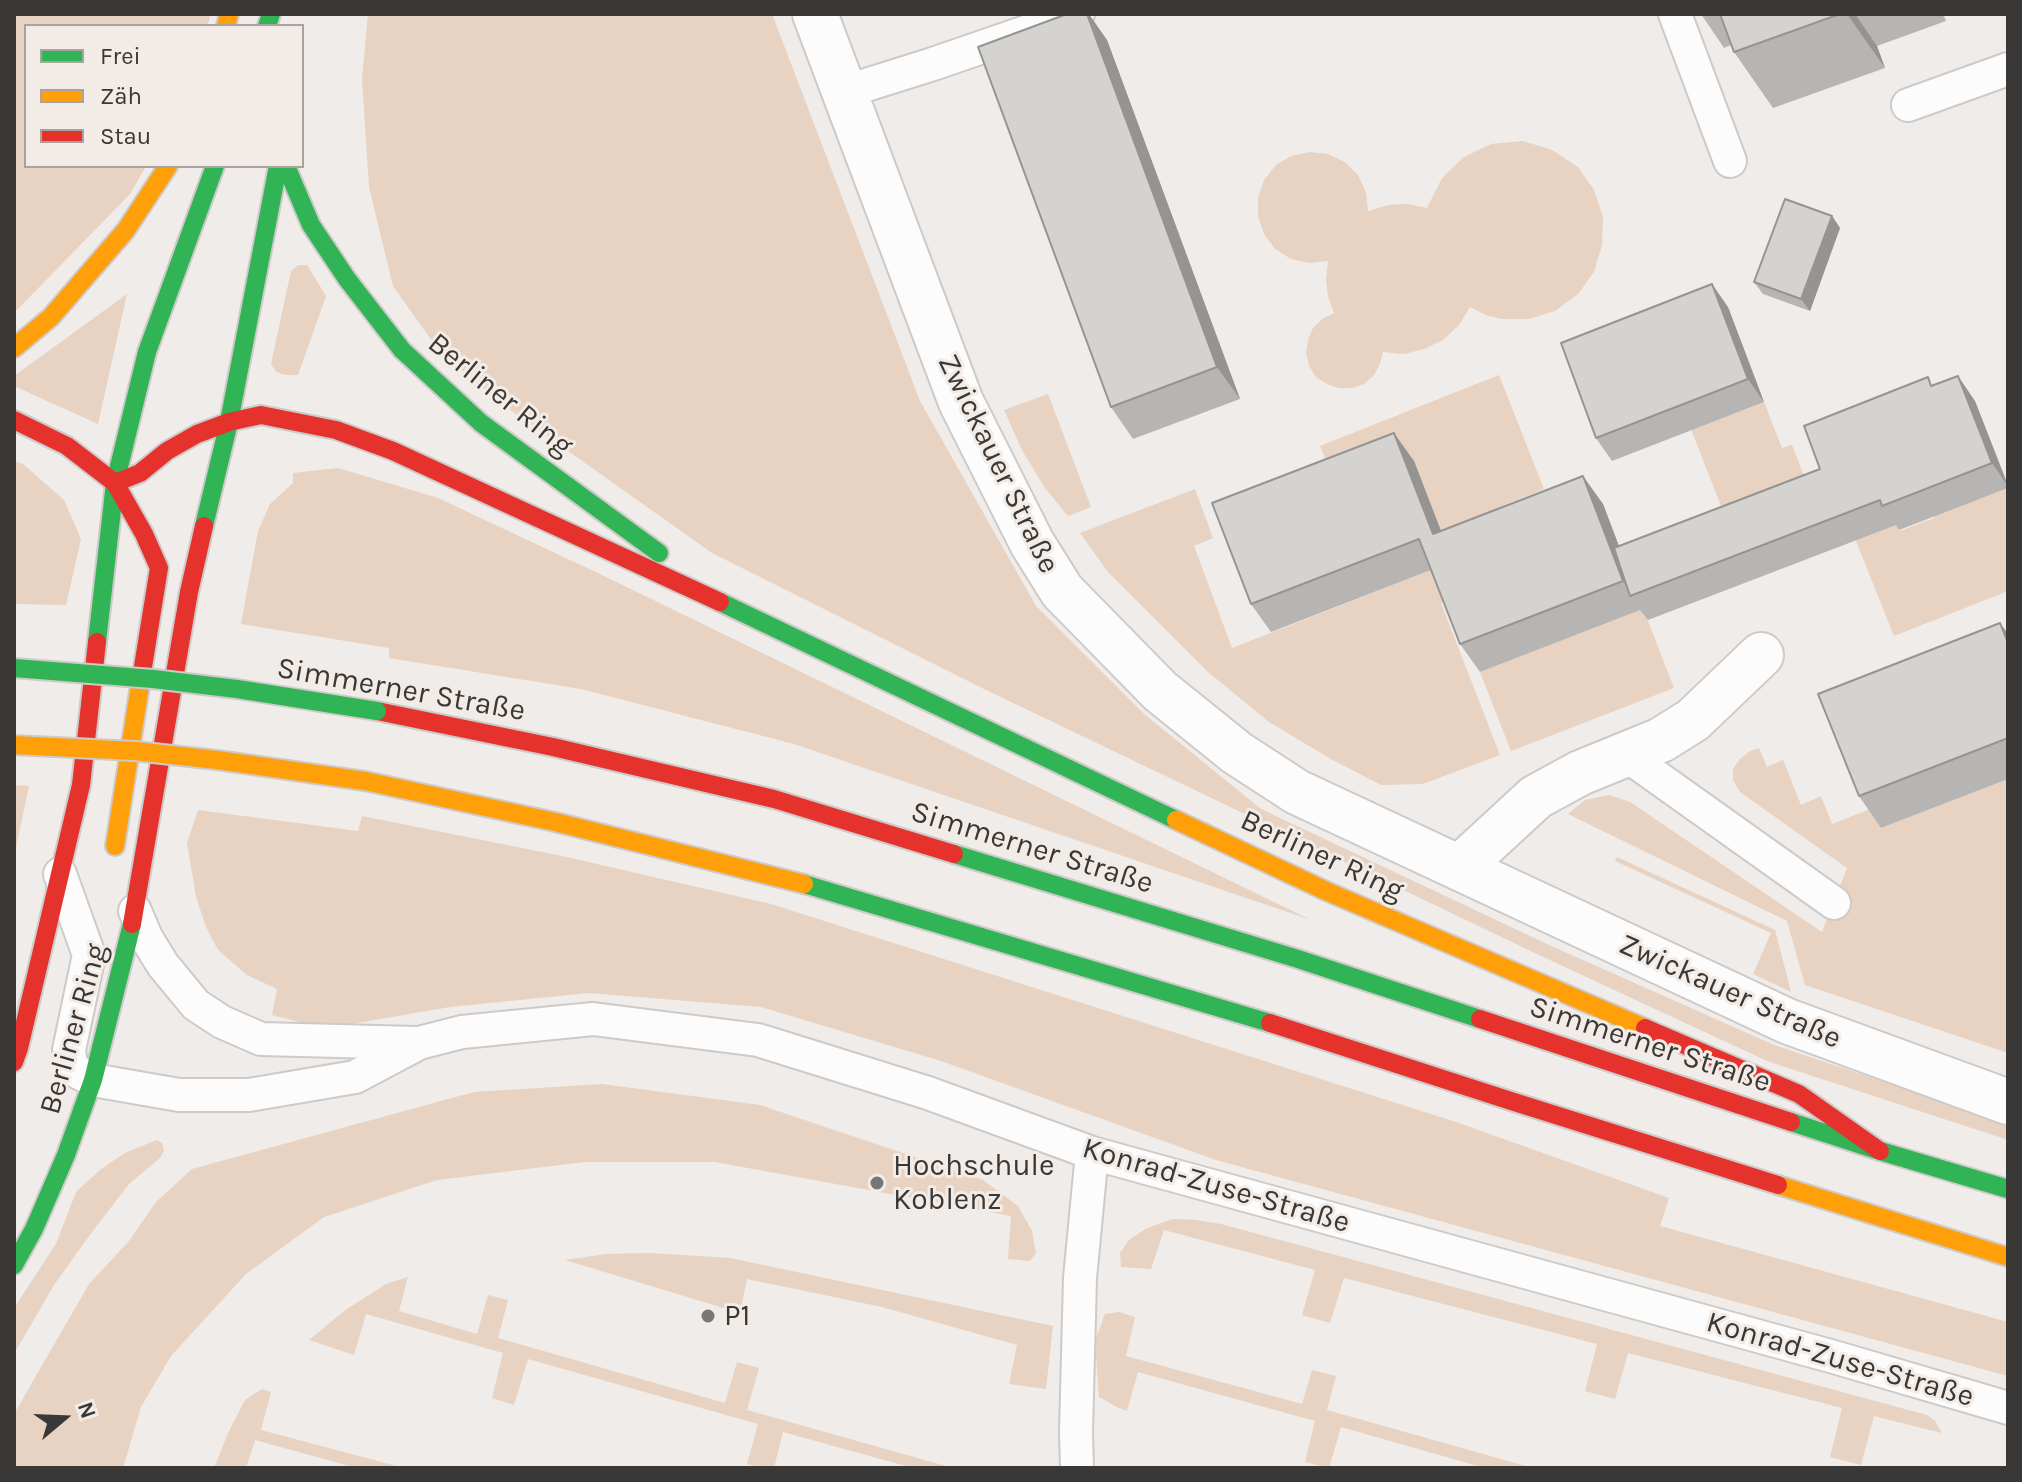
<!DOCTYPE html>
<html>
<head>
<meta charset="utf-8">
<style>
	body { margin:0 }
	#map { position:relative; width:2022px; height:1482px; overflow:hidden; background:#efece9; font-family:Karla,sans-serif }
	canvas { display:block }
	.frame { position:absolute; inset:0; border:16px solid #3a3836; pointer-events:none }
	.legend { position:absolute; left:24px; top:24px; width:280px; height:144px; box-sizing:border-box; background:#f2ebe6; border:2px solid #a8a3a0; margin:0; padding:10px 14px; list-style:none; font-size:24px; color:#3a3836 }
	.legend li { display:flex; align-items:center; gap:16px; height:40px }
	.legend b { width:40px; border:2px solid #a8a3a0 }
	.north { position:absolute; left:24px; top:1378px; width:80px; height:80px; -webkit-text-stroke:6px #f2ebe6; paint-order:stroke; rotate:71deg; font-size:22px; font-weight:700; line-height:32px; text-align:center; color:#3a3836 }
	.north::after { content:''; display:block; margin:auto; width:28px; height:36px; background:#3a3836; clip-path:polygon(50% 0,100% 100%,50% 72%,0 100%) }
</style>
</head>
<body>
<div id="map">
<canvas width="2022" height="1482"></canvas>
<div class="frame"></div>
<ul class="legend">
<li><b style="height:10px;background:#30b455"></b>Frei</li>
<li><b style="height:10px;background:#ff9f0a"></b>Zäh</li>
<li><b style="height:10px;background:#e5322d"></b>Stau</li>
</ul>
<div class="north">N</div>
</div>
<script>
const g = document.querySelector('canvas').getContext('2d');
g.lineJoin = 'round';
function fill(path, color) { g.fillStyle = color; g.fill(path, 'evenodd'); }
const poly = rows => new Path2D(rows.map(r => 'M' + r).join(''));
function trace(path, color, width, dash) { g.strokeStyle = color; g.lineWidth = width; g.lineCap = dash ? 'butt' : 'round'; g.setLineDash(dash || []); g.stroke(path); }
function write(font, color, halo, rows, align = 'center') {
  g.font = font + ' Karla,sans-serif'; g.lineWidth = 6; g.setLineDash([]); g.textBaseline = 'middle'; g.strokeStyle = halo; g.fillStyle = color; for (const [text, x, y, turn = 0] of rows) {
    g.save(); g.translate(x, y); g.rotate((+turn || 0) * Math.PI / 180); g.textAlign = isNaN(turn) ? turn : align; if (halo) g.strokeText(text, 0, 0); g.fillText(text, 0, 0); g.restore();
  }
}
fill(poly([
	[14,14,211,14,207,26,26,26,26,166,146,166,130,194,14,313],
	[368,14,772,14,920,401,1036,606,1143,713,1261,809,1547,944,1774,1045,2008,1123,2008,1140,1767,1061,1539,955,982,688,712,553,499,402,437,348,393,286,369,187,362,79],
	[1523,141,1552,150,1578,167,1594,190,1603,217,1602,245,1594,272,1578,294,1555,311,1529,319,1502,319,1486,315,1470,307,1459,325,1443,340,1424,349,1404,354,1383,352,1380,364,1374,375,1364,384,1352,388,1339,388,1327,384,1316,377,1309,366,1306,353,1308,340,1313,328,1322,319,1334,313,1328,296,1326,279,1328,261,1309,263,1291,259,1275,249,1264,234,1258,216,1258,198,1264,180,1276,165,1291,156,1310,152,1328,154,1345,162,1358,175,1366,193,1368,211,1388,205,1408,204,1427,208,1442,178,1464,157,1491,144],
	[298,265,307,265,326,296,298,375,286,375,276,372,271,364,291,271],
	[127,294,98,424,14,386,14,376],
	[1499,375,1544,489,1504,505,1516,537,1453,562,1338,491,1320,446],
	[1048,394,1091,507,1068,516,1045,488,1022,450,1004,410],
	[1764,402,1782,448,1792,445,1814,502,1732,534,1685,414,1733,414],
	[14,461,23,464,64,500,81,539,66,605,14,604],
	[338,468,438,498,604,576,1311,920,794,744,581,689,389,658,389,648,241,624,258,531,270,504,293,483,293,473],
	[2008,488,2008,591,1894,636,1852,531,1894,514,1900,531,1934,518,1926,499,1977,500],
	[1195,489,1213,538,1194,546,1232,648,1439,567,1451,599,1441,603,1500,755,1423,784,1381,785,1331,759,1269,722,1208,672,1108,572,1080,533],
	[1643,608,1674,688,1511,751,1480,672],
	[1759,748,1767,767,1783,760,1801,805,1821,796,1832,824,1873,808,1881,828,2008,779,2008,1053,1805,985,1787,921,1568,814,1585,800,1610,795,1630,802,1822,932,1847,868,1740,792,1733,780,1733,769,1740,759,1750,751],
	[14,785,29,786,14,857],
	[198,810,358,831,362,816,562,856,771,904,1456,1122,1669,1198,1660,1226,2008,1322,2008,1376,1216,1160,941,1061,761,1007,589,993,450,1007,351,1024,304,1023,272,1015,277,989,247,975,218,950,206,927,196,897,187,843],
	[1617,857,1775,930,1791,992,1753,974,1771,933,1615,861],
	[602,1084,760,1105,983,1180,1018,1206,1032,1231,1036,1253,1030,1261,1008,1259,1011,1216,715,1162,585,1162,437,1180,324,1217,246,1274,171,1356,141,1407,123,1468,14,1468,14,1414,89,1284,129,1241,156,1202,192,1169,474,1092],
	[157,1140,162,1143,163,1146,164,1151,160,1158,129,1184,89,1236,54,1285,14,1354,14,1308,56,1244,76,1192,101,1169,125,1153],
	[1173,1219,1196,1220,1221,1224,1927,1415,1935,1421,1942,1433,1874,1416,1861,1465,1830,1457,1842,1408,1628,1353,1615,1399,1585,1391,1597,1344,1344,1278,1330,1323,1302,1315,1315,1270,1164,1230,1151,1269,1121,1267,1120,1253,1129,1240,1147,1228],
	[650,1253,730,1258,1053,1326,1046,1389,1009,1384,1017,1345,882,1307,747,1279,740,1313,565,1260,606,1254],
	[408,1277,399,1311,477,1334,488,1295,508,1300,498,1338,725,1403,737,1362,759,1368,747,1410,953,1468,913,1468,783,1432,774,1468,763,1468,747,1464,758,1424,528,1359,514,1405,492,1398,503,1353,366,1314,354,1355,309,1340,344,1311,386,1284],
	[1119,1312,1135,1317,1126,1356,1302,1404,1312,1370,1336,1376,1327,1410,1533,1468,1485,1468,1341,1427,1329,1468,1305,1462,1315,1421,1138,1372,1127,1411,1117,1407,1099,1397,1095,1341,1105,1314],
	[262,1389,271,1392,261,1430,404,1468,357,1468,255,1440,246,1468,214,1468,229,1431,245,1400]
]), '#e8d2c1');
const lane = poly([
	[1675,14,1730,161],
	[844,92,933,64,1078,14],
	[1908,105,2008,69],
	[1626,755,1834,903],
	[60,874,89,955,69,1050,71,1065,79,1073,93,1080,179,1095,249,1095,355,1077,419,1043,462,1032,593,1019,758,1040,928,1093,1092,1153,1834,1357,2008,1408],
	[135,911,147,939,163,965,196,1005,222,1022,261,1039,416,1043],
	[1077,1468,1076,1432,1080,1278,1092,1153]
]);
const street = poly([
	[815,14,961,402,1032,543,1062,591,1160,691,1237,753,1297,792,1787,1021,2008,1102],
	[1459,868,1536,797,1580,773,1661,740,1693,720,1761,655]
]);
const fast = poly([
	[267,26,271,14],
	[286,166,311,225,347,279,402,350,481,423,659,553],
	[204,526,229,422,278,166],
	[720,602,1176,820],
	[97,642,115,483,147,352,215,166],
	[954,854,1298,959,1480,1019],
	[804,884,1270,1023],
	[1791,1122,1880,1151,2008,1189],
	[14,1265,34,1229,66,1155,93,1080,132,924]
]);
const slow = poly([
	[226,26,229,14],
	[14,348,51,317,126,230,168,166],
	[365,781,555,822,804,884],
	[1176,820,1326,891,1645,1028],
	[115,846,141,679],
	[1778,1185,2008,1257]
]);
const jam = poly([
	[14,420,67,446,115,483,144,534,159,568,141,679],
	[115,483,140,473,167,451,197,434,229,422,261,415,336,430,393,451,720,602],
	[377,711,553,747,774,799,954,854],
	[132,924,189,592,204,526],
	[1480,1019,1791,1122],
	[1270,1023,1511,1101,1778,1185],
	[1645,1028,1799,1094,1880,1151],
	[14,1062,19,1048,81,785,97,642]
]);
trace(lane, '#cdcac8', 36);
trace(street, '#cdcac8', 48);
trace(fast, '#cdcac8', 22);
trace(slow, '#cdcac8', 22);
trace(jam, '#cdcac8', 22);
trace(lane, '#fdfcfc', 32);
trace(street, '#fdfcfc', 44);
trace(fast, '#30b455', 18);
trace(slow, '#ff9f0a', 18);
trace(jam, '#e5322d', 18);
const fastBridge = poly([
	[14,668,153,679,237,689,377,711]
]);
const slowBridge = poly([
	[14,745,135,751,217,760,365,781]
]);
trace(fastBridge, '#cdcac8', 22, []);
trace(slowBridge, '#cdcac8', 22, []);
trace(fastBridge, '#30b455', 18);
trace(slowBridge, '#ff9f0a', 18);
fill(poly([
	[1701,14,1943,14,1946,21,1877,46,1885,68,1773,108,1734,52,1731,45,1724,48],
	[1107,40,1240,399,1133,439,1111,407],
	[1832,216,1840,228,1810,311,1763,294,1754,282],
	[1728,307,1764,402,1612,461,1596,438],
	[1934,385,1975,401,2008,485,2008,488,1899,530,1896,525,1648,620,1640,610,1480,672,1460,644,1431,570,1271,632,1251,604,1414,461,1441,531,1603,504,1619,546,1820,469],
	[2000,623,2008,634,2008,779,1881,828,1859,796]
]), '#b7b5b3');
fill(poly([
	[1087,14,1089,14,1107,40,1240,399,1217,367],
	[1847,14,1855,14,1877,46,1885,68],
	[1832,216,1840,228,1810,311,1801,299],
	[1712,284,1728,307,1764,402,1748,379],
	[1958,376,1975,401,2008,486,1992,463],
	[1394,433,1414,461,1453,562,1433,534],
	[1583,476,1603,504,1637,594,1633,595,1623,581],
	[2000,623,2008,634,2008,643]
]), '#959492');
const building = poly([
	[1067,14,1087,14,1217,367,1111,407,978,47,1067,14],
	[1720,14,1840,14,1734,52,1720,14],
	[1785,199,1832,216,1801,299,1754,282,1785,199],
	[1712,284,1748,379,1596,438,1561,343,1712,284],
	[1958,376,1992,463,1882,506,1880,500,1630,596,1614,548,1820,469,1804,426,1928,377,1931,386,1958,376],
	[1394,433,1433,534,1583,476,1623,581,1460,644,1419,539,1251,604,1212,503,1394,433],
	[2000,623,2008,643,2008,738,1859,796,1818,694,2000,623]
]);
fill(building, '#d5d3d0');
trace(building, '#959492', 2);
for (const [x, y, r, color] of [
	[877,1183,8,"#797775"],
	[708,1316,8,"#797775"]
]) { const dot = new Path2D(); dot.arc(x, y, r, 0, 2 * Math.PI); g.fillStyle = color; g.fill(dot); trace(dot, '#f2ebe6', 3); }
write('30px', '#3a3836', '#f2ebe6', [
	["Berliner Ring",500,395,39],
	["Zwickauer Straße",998,464,64],
	["Simmerner Straße",401,690,10],
	["Simmerner Straße",1032,848,17],
	["Berliner Ring",1322,856,25],
	["Zwickauer Straße",1730,992,24],
	["Berliner Ring",74,1029,-74],
	["Simmerner Straße",1650,1045,18],
	["Konrad-Zuse-Straße",1216,1186,16],
	["Konrad-Zuse-Straße",1840,1360,16]
]);
write('30px', '#3a3836', '#f2ebe6', [
	["Hochschule",893,1166],
	["Koblenz",893,1200],
	["P1",724,1316]
], 'left');
</script>
</body>
</html>
